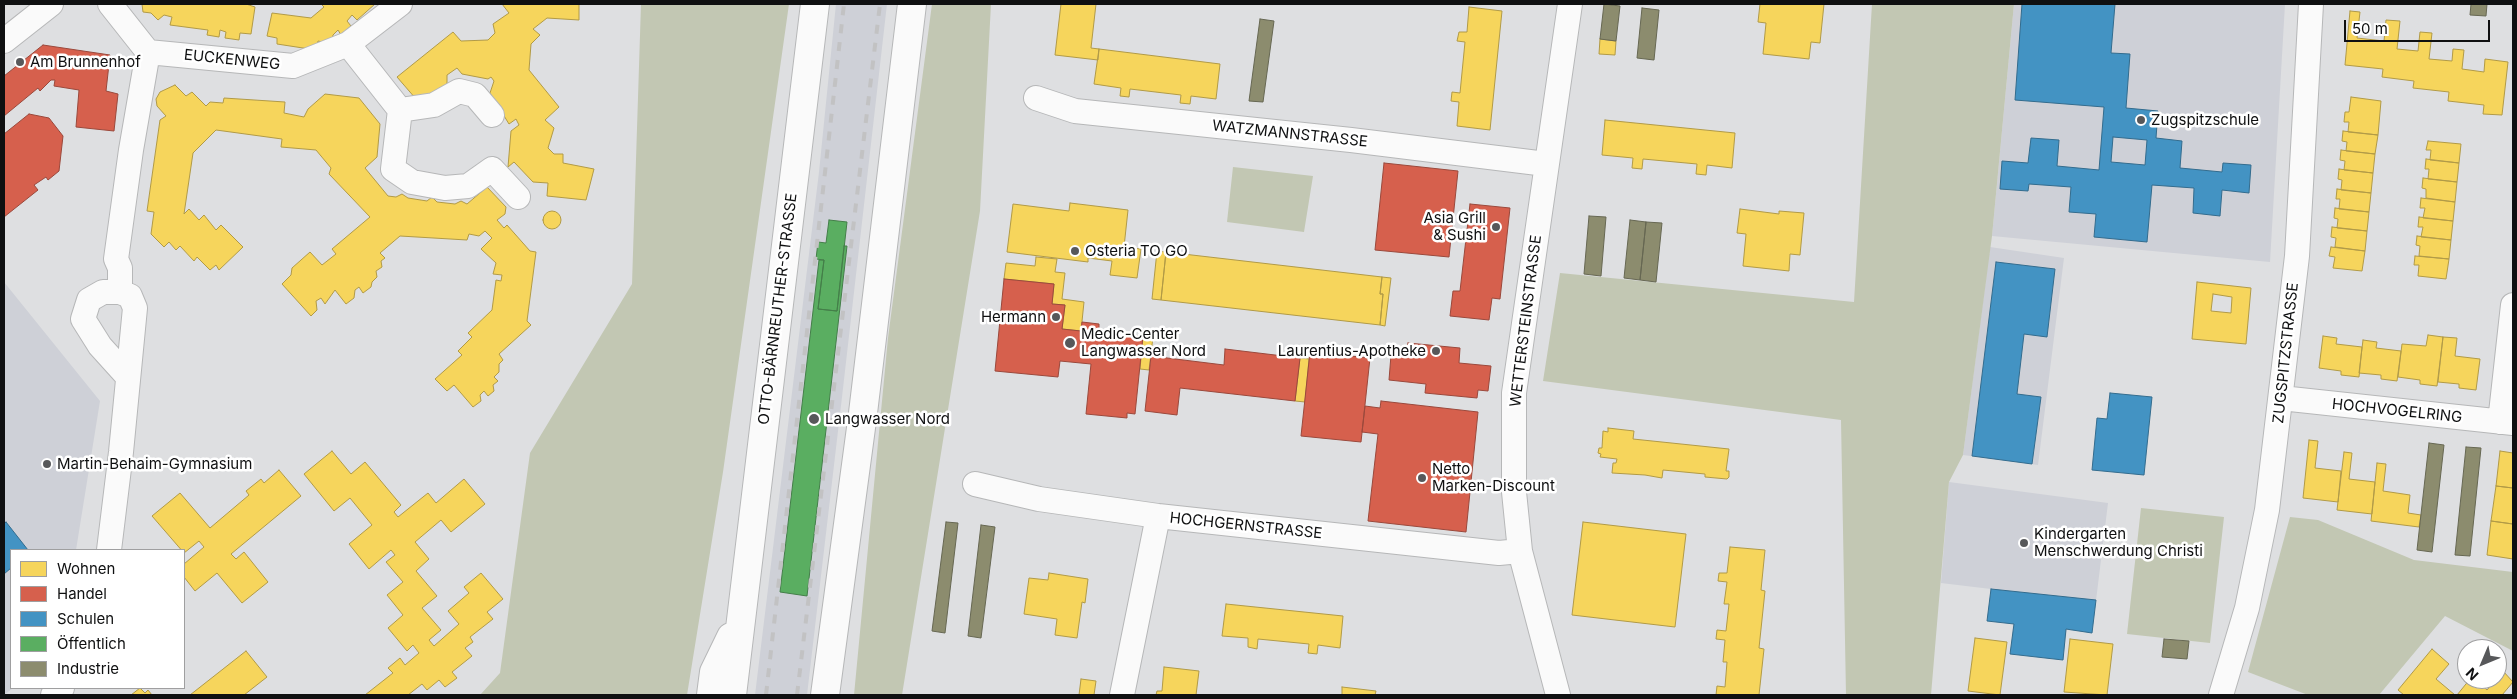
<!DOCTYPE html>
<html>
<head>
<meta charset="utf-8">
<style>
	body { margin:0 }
	#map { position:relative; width:2517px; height:699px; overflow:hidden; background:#dedfe1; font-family:Inter,sans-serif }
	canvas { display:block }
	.frame { position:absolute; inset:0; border:5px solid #0f1011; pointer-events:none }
	.legend { position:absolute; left:10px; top:549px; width:175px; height:140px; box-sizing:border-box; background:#fff; border:1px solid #9f9fa0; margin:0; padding:6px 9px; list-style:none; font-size:15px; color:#0f1011 }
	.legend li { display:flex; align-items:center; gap:10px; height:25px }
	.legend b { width:25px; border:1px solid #9f9fa0 }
	.north { position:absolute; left:2457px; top:639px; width:50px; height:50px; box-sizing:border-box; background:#fff; border:1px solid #9f9fa0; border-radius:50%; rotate:225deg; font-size:14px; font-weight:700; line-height:20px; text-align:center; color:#0f1011 }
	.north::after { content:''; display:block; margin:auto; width:18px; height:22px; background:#57585a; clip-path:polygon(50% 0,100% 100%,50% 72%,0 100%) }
	.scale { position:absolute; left:2344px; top:20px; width:146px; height:22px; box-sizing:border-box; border:2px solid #0f1011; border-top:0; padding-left:6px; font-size:15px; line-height:18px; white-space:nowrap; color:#0f1011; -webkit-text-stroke:4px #fff; paint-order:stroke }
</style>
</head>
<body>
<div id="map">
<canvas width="2517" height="699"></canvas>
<div class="frame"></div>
<ul class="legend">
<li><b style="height:14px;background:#f6d55c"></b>Wohnen</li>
<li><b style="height:14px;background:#d6604d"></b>Handel</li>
<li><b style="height:14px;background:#4393c3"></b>Schulen</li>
<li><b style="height:14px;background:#5aae61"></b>Öffentlich</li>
<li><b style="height:14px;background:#8c8c6e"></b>Industrie</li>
</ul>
<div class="north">N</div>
<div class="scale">50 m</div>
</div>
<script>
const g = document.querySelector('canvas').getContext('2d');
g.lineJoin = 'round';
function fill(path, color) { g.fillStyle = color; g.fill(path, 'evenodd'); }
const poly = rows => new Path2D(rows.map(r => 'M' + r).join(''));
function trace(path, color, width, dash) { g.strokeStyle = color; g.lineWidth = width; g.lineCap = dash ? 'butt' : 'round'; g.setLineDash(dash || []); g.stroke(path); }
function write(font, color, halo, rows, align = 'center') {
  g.font = font + ' Inter,sans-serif'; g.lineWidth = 5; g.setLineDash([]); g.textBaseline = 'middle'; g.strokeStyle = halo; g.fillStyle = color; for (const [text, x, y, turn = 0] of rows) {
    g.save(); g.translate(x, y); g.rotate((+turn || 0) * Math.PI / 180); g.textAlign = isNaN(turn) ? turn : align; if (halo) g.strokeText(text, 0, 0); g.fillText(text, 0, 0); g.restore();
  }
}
fill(poly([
	[836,4,887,4,842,397,807,695,755,695,819,172],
	[2014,4,2285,4,2270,262,1992,236],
	[1990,247,2064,258,2038,465,1963,455],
	[4,282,100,401,76,550,11,550,11,688,13,688,4,695],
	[1949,482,2108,503,2092,633,2067,630,2063,660,2010,654,2013,624,1987,621,1991,589,1941,583]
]), '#ced0d7');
fill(poly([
	[641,4,789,4,723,472,687,695,480,695,500,673,530,453,632,284],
	[932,4,991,4,980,211,902,695,854,695,888,338],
	[1872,4,2014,4,1992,236,1963,455,1949,482,1931,695,1846,695,1841,420,1543,381,1560,273,1854,302],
	[1233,167,1313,176,1304,232,1227,222],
	[2141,508,2224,517,2210,643,2127,634],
	[2290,517,2318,520,2414,560,2513,572,2513,651,2445,616,2379,695,2308,695,2248,672]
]), '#c2c7b3');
const homes = poly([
	[142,4,246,4,255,7,251,34,240,33,239,40,225,38,226,32,220,30,219,37,207,35,208,30,170,25,172,17,164,15,158,20,151,13,143,12,142,4],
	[321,4,375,4,357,20,352,15,347,21,351,26,341,35,338,30,333,35,331,44,318,41,316,50,277,44,277,38,267,36,272,13,311,18,324,7,321,4],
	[502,4,579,4,579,20,547,18,533,29,540,35,531,44,529,70,559,107,545,120,554,128,548,148,554,154,563,154,563,163,594,169,586,200,547,196,548,183,533,182,514,162,508,167,511,131,519,125,516,119,509,124,490,93,494,81,491,77,488,79,462,74,457,68,447,75,447,86,431,98,416,99,397,77,453,32,461,41,488,40,495,33,493,24,509,13,502,4],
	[1061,4,1096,4,1091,48,1099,49,1098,60,1055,55,1061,4],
	[1760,4,1824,4,1820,43,1811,42,1809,59,1763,54,1766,23,1758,22,1760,4],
	[1469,7,1502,11,1490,130,1457,126,1459,102,1451,101,1452,92,1460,93,1465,42,1457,41,1459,32,1467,32,1469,7],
	[2350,11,2360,12,2357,38,2384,41,2386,20,2400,21,2397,49,2418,51,2420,32,2432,33,2429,59,2452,61,2453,49,2464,50,2462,69,2484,72,2485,59,2508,62,2502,115,2483,114,2484,105,2448,101,2449,92,2413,88,2414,81,2382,77,2383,69,2345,65,2350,11],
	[1600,39,1616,41,1615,55,1599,54,1600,39],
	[1099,49,1220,64,1216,99,1191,96,1190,104,1180,103,1181,95,1130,89,1129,97,1120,96,1121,88,1094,84,1099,49],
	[175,85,186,96,192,92,206,106,210,102,223,103,224,98,285,102,284,113,304,117,308,109,325,94,359,98,380,124,377,157,365,168,388,196,396,197,402,194,408,198,427,201,432,197,437,202,455,204,461,201,467,204,487,187,506,207,505,214,497,220,504,228,507,225,530,251,536,252,527,321,531,325,499,354,503,360,499,364,499,372,494,377,498,381,493,385,494,391,488,396,484,391,480,395,481,401,473,407,454,385,447,391,435,379,462,355,458,351,472,337,468,333,492,310,496,280,501,281,502,275,493,274,496,263,481,249,492,238,485,231,479,236,469,234,467,240,400,236,380,253,385,258,381,261,382,267,376,271,377,277,372,282,371,287,363,293,359,287,355,290,354,298,346,304,335,290,325,304,321,298,316,301,317,310,311,316,282,284,291,275,292,268,310,252,322,265,336,254,332,249,370,217,329,174,331,168,316,150,281,147,282,139,216,130,193,153,184,214,189,209,199,220,204,215,216,230,221,225,243,247,219,270,216,265,210,270,197,257,194,261,180,246,176,250,169,242,164,247,151,234,154,212,147,211,160,120,166,116,157,106,156,99,160,92,175,85],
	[2351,97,2381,101,2378,135,2348,132,2349,122,2344,122,2345,112,2349,112,2351,97],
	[1605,120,1735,133,1732,168,1707,165,1706,175,1696,174,1697,164,1643,159,1642,169,1632,168,1633,158,1602,155,1605,120],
	[2343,131,2378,135,2375,154,2346,151,2347,142,2342,141,2343,131],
	[2428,141,2461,144,2459,163,2430,160,2431,150,2426,150,2428,141],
	[2341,150,2375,154,2373,173,2344,170,2345,161,2340,160,2341,150],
	[2426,159,2459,163,2457,182,2428,179,2429,169,2425,169,2426,159],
	[2339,169,2373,173,2371,193,2341,190,2342,180,2338,179,2339,169],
	[2423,178,2457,182,2455,202,2426,198,2426,189,2422,188,2423,178],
	[2337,189,2371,193,2369,212,2339,209,2340,199,2336,199,2337,189],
	[2421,198,2455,202,2453,221,2423,218,2425,208,2420,208,2421,198],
	[1070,203,1128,210,1124,247,1141,249,1137,278,1110,275,1112,261,1088,258,1088,262,1007,252,1013,204,1069,211,1070,203],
	[2335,208,2369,212,2367,231,2337,228,2338,219,2334,218,2335,208],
	[1740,209,1779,214,1779,211,1804,213,1800,255,1790,254,1789,271,1743,266,1746,234,1737,233,1740,209],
	'543 220a9 9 0 1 1 18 0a9 9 0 1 1-18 0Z',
	[2419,217,2453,221,2451,240,2421,237,2423,227,2418,227,2419,217],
	[2332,227,2367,231,2365,251,2335,247,2336,238,2331,237,2332,227],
	[2417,236,2451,240,2449,259,2419,256,2420,246,2416,245,2417,236],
	[2331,247,2365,251,2362,271,2333,268,2335,257,2329,256,2331,247],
	[1157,251,1166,252,1161,300,1152,299,1157,251],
	[1166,252,1382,277,1380,294,1383,294,1380,325,1161,300,1166,252],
	[2415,256,2449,259,2446,279,2418,276,2419,265,2414,265,2415,256],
	[1036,257,1057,259,1055,272,1065,273,1062,299,1084,302,1081,331,1062,329,1065,305,1052,304,1054,284,1004,279,1006,263,1035,266,1036,257],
	[1382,277,1391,278,1385,326,1380,325,1383,294,1380,294,1382,277],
	[2197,282,2251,288,2246,344,2192,339,2197,282],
	[2213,294,2232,297,2231,313,2211,311,2213,294],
	[2428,335,2443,337,2437,386,2420,384,2420,380,2398,377,2402,344,2426,346,2428,335],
	[1143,336,1153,337,1149,370,1140,369,1143,336],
	[2323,336,2337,338,2336,344,2362,347,2359,377,2341,375,2341,371,2319,368,2323,336],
	[2443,337,2457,338,2455,356,2480,359,2476,390,2459,388,2459,384,2438,382,2443,337],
	[2363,340,2377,342,2376,348,2401,351,2397,381,2381,379,2381,375,2359,373,2363,340],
	[1300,358,1309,359,1305,402,1295,401,1300,358],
	[1608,428,1634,431,1633,439,1729,449,1726,471,1729,471,1729,477,1727,479,1705,477,1705,474,1663,470,1662,478,1645,475,1612,473,1613,463,1616,463,1617,459,1600,457,1601,454,1598,453,1599,448,1602,448,1603,431,1608,432,1608,428],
	[2309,440,2318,441,2315,468,2341,471,2338,502,2303,498,2309,440],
	[332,451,351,474,365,462,401,505,394,512,398,517,428,493,436,503,464,479,485,504,451,532,441,520,415,542,429,559,416,571,437,596,422,608,441,630,429,640,434,646,459,624,448,611,469,593,464,587,481,573,503,599,487,612,493,619,470,637,473,642,465,648,472,656,452,672,457,678,445,687,439,680,427,690,422,684,408,695,365,695,393,673,388,668,400,658,405,665,419,653,413,645,407,651,388,628,403,615,387,595,403,582,386,562,395,555,391,550,369,569,349,544,372,525,350,498,334,511,304,474,332,451],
	[2500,451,2513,453,2513,488,2496,486,2500,451],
	[2344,452,2352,453,2349,479,2375,482,2372,514,2337,510,2344,452],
	[2377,463,2386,464,2383,491,2410,495,2408,513,2421,515,2419,527,2371,521,2377,463],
	[279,470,301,496,231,554,236,559,244,552,268,582,242,603,217,573,195,591,184,577,184,564,204,547,199,541,184,553,152,516,180,493,210,528,249,495,246,491,261,479,264,483,279,470],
	[2496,486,2513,488,2513,524,2491,521,2496,486],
	[2491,521,2513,524,2513,559,2487,555,2491,521],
	[1583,522,1686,534,1675,627,1572,615,1583,522],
	[1730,547,1765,550,1761,590,1765,591,1759,648,1764,649,1759,695,1716,695,1717,686,1725,687,1727,662,1723,662,1725,640,1716,639,1717,630,1726,631,1729,604,1724,604,1727,582,1718,581,1719,573,1727,573,1730,547],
	[1049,573,1088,579,1085,603,1082,602,1077,638,1055,635,1057,619,1024,614,1029,578,1048,580,1049,573],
	[1226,604,1343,616,1340,648,1318,645,1317,654,1308,653,1309,644,1258,639,1257,649,1248,647,1248,638,1222,636,1226,604],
	[1975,638,2007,642,2000,695,1968,691,1975,638],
	[2070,639,2113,644,2107,695,2064,692,2070,639],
	[2432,649,2449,664,2436,679,2455,695,2404,695,2398,690,2432,649],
	[246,651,267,677,244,695,190,695,246,651],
	[1164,667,1199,671,1196,695,1156,695,1157,691,1162,691,1164,667],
	[2503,671,2513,682,2502,695,2457,695,2470,679,2475,679,2487,690,2503,671],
	[1081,679,1096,681,1094,695,1079,695,1081,679],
	[1342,687,1376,691,1375,695,1342,695,1342,687],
	[140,688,145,693,148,690,152,695,131,695,140,688]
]);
fill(homes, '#f6d55c');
trace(homes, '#b19a46', 1);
const shops = poly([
	[43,45,110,55,106,91,118,94,114,131,76,127,79,90,54,86,55,80,51,80,40,91,38,88,4,116,4,76,43,45],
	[29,114,49,118,63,136,59,171,48,180,46,177,34,185,38,190,4,217,4,134,29,114],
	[1384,163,1458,171,1449,257,1375,250,1384,163],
	[1470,204,1510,208,1500,299,1492,298,1489,320,1450,316,1453,291,1460,291,1470,204],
	[1004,279,1054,284,1052,304,1065,305,1062,329,1081,331,1082,322,1099,324,1099,332,1143,336,1135,414,1127,413,1127,418,1086,414,1091,364,1060,361,1058,377,995,371,1004,279],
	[1408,343,1460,348,1459,363,1491,366,1488,391,1478,390,1477,398,1425,393,1426,384,1389,380,1391,355,1407,357,1408,343],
	[1225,349,1300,358,1295,401,1180,388,1177,415,1145,411,1151,356,1224,365,1225,349],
	[1310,352,1370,358,1361,442,1301,436,1310,352],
	[1381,401,1478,412,1466,532,1368,521,1378,434,1362,432,1365,406,1380,408,1381,401]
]);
fill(shops, '#d6604d');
trace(shops, '#9a483b', 1);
const schools = poly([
	[2022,4,2115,4,2111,53,2130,54,2126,108,2158,111,2156,138,2182,141,2180,168,2222,172,2223,163,2251,165,2249,193,2222,190,2220,216,2193,213,2194,188,2152,185,2147,242,2094,237,2096,214,2069,212,2071,187,2029,184,2028,191,2000,189,2002,161,2028,163,2031,138,2059,140,2057,166,2099,170,2104,107,2015,100,2022,4],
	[2113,137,2147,140,2145,165,2111,162,2113,137],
	[1996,262,2055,269,2047,337,2024,334,2017,394,2041,397,2032,464,1972,456,1996,262],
	[2110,393,2152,397,2144,475,2092,470,2097,418,2107,419,2110,393],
	[6,522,28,550,11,550,11,568,4,574,4,524,6,522],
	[1991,589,2096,600,2092,633,2066,629,2063,660,2010,654,2014,624,1987,621,1991,589]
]);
fill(schools, '#4393c3');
trace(schools, '#336c8e', 1);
const public = poly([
	[829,220,847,222,837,311,818,309,824,260,816,259,818,242,826,243,829,220],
	[844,246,847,246,807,596,780,592,819,260,824,260,818,309,837,311,844,246]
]);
fill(public, '#5aae61');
trace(public, '#447f49', 1);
const industry = poly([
	[1604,4,1620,6,1616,41,1600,39,1604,4],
	[2471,4,2487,4,2486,16,2470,15,2471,4],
	[1642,8,1659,10,1654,60,1637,58,1642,8],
	[1260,19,1274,21,1263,102,1249,101,1260,19],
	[1589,216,1606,217,1601,276,1584,274,1589,216],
	[1630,220,1646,222,1640,280,1624,278,1630,220],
	[1646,222,1662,223,1656,282,1640,280,1646,222],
	[2429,443,2444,445,2432,552,2417,550,2429,443],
	[2466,447,2481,448,2470,556,2455,555,2466,447],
	[946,522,958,523,945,633,932,631,946,522],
	[981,525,995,527,981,638,968,636,981,525],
	[2164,639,2189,641,2187,659,2162,657,2164,639]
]);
fill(industry, '#8c8c6e');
trace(industry, '#666752', 1);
const street = poly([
	[110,4,148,52,131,150,116,259,120,268,120,292],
	[4,41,51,4],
	[348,44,400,4],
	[148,52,293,66,348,44,400,110,393,169,412,182,445,188,468,186,492,169,518,197],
	[1036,98,1075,111,1351,140,1546,164],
	[400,110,434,105,459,91,475,95,492,115],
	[2281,398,2513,423],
	[2500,422,2513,305],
	[975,484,1039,499,1158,516,1499,553,1520,551],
	[109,550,121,452,135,308,130,296,120,292,103,292,89,300,83,319,100,346,128,377],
	[53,695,62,688],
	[1122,695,1158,516],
	[1558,695,1520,551,1514,492,1514,393,1570,4],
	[2221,695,2247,608,2267,510,2297,256,2311,4]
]);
const secondary = poly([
	[711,695,714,672,731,637],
	[732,695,815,4],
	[825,695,863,413,912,4]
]);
trace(street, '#b6b7b8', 26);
trace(secondary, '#b6b7b8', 30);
trace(street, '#fafafa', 24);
trace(secondary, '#fafafa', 28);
trace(poly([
	[766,695,844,4],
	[797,695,880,4]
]), '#c2c2c3', 4, [9, 9]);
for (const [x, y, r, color] of [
	[20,62,5,"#57585a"],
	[2141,120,5,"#57585a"],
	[1496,227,5,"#57585a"],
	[1075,251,5,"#57585a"],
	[1056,317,5,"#57585a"],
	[1070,343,6,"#57585a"],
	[1436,351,5,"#57585a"],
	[814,419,6,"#57585a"],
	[47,464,5,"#57585a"],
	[1422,478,5,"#57585a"],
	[2024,543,5,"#57585a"]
]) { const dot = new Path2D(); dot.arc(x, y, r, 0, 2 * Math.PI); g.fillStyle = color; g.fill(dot); trace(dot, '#fff', 2); }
write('15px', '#0f1011', '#fff', [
	["EUCKENWEG",232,60,6],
	["WATZMANNSTRASSE",1290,134,6],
	["OTTO-BÄRNREUTHER-STRASSE",778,309,-83],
	["WETTERSTEINSTRASSE",1526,321,-83],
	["ZUGSPITZSTRASSE",2286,353,-84],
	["HOCHVOGELRING",2397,411,6],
	["HOCHGERNSTRASSE",1246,526,6]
]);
write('15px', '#0f1011', '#fff', [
	["Am Brunnenhof",30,62],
	["Zugspitzschule",2151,120],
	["Asia Grill",1486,218,"right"],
	["& Sushi",1486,235,"right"],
	["Osteria TO GO",1085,251],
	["Hermann",1046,317,"right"],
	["Medic-Center",1081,334],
	["Langwasser Nord",1081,351],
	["Laurentius-Apotheke",1426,351,"right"],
	["Langwasser Nord",825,419],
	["Martin-Behaim-Gymnasium",57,464],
	["Netto",1432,469],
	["Marken-Discount",1432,486],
	["Kindergarten",2034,534],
	["Menschwerdung Christi",2034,551]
], 'left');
</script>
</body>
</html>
